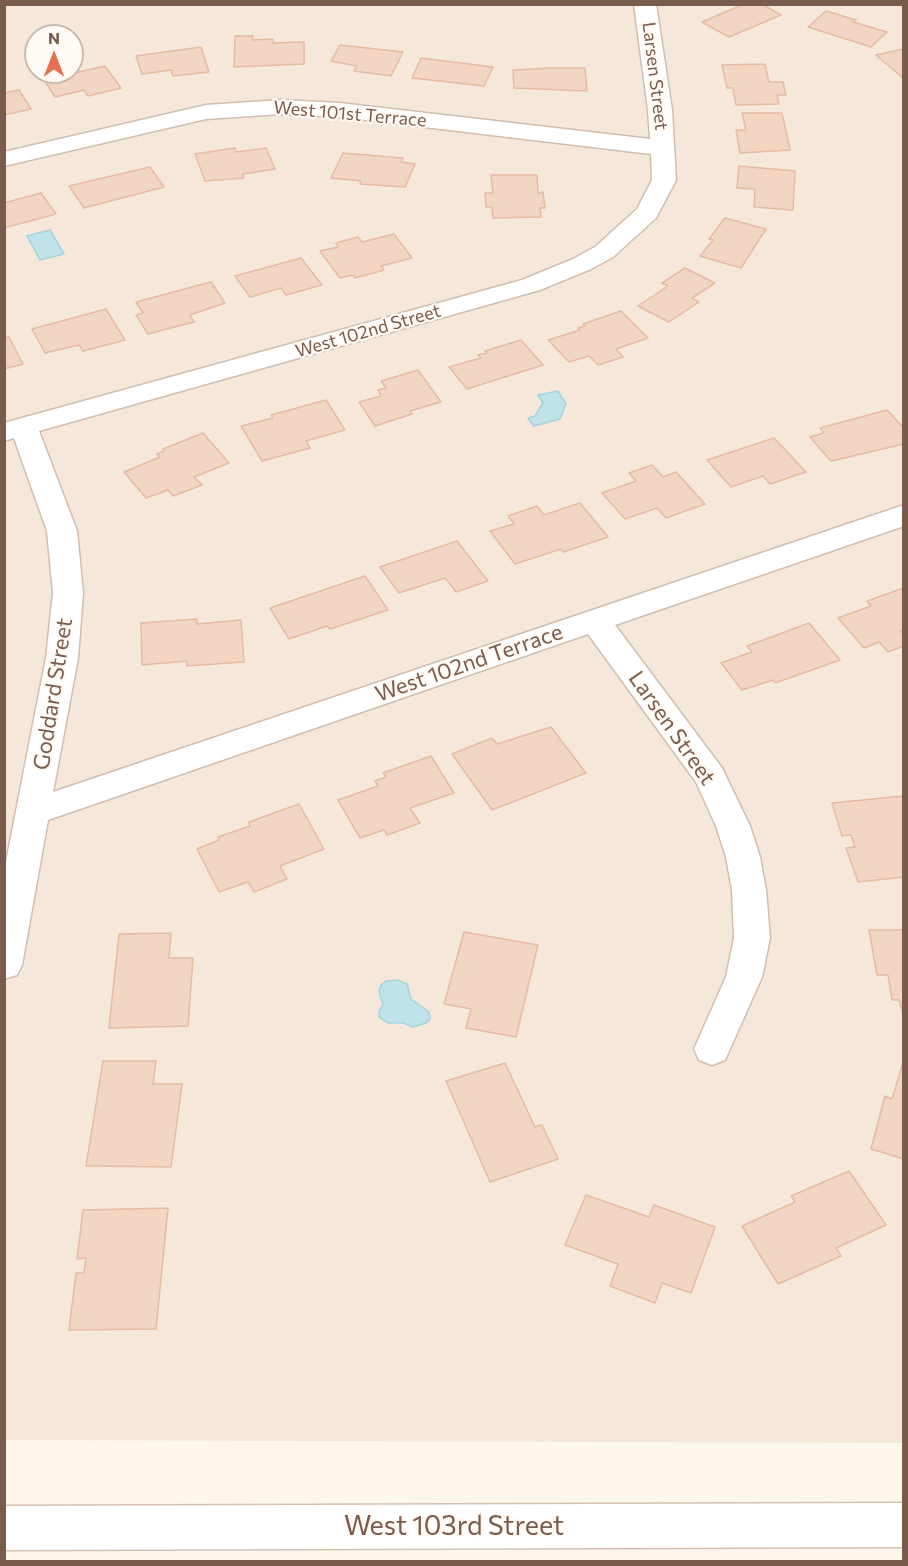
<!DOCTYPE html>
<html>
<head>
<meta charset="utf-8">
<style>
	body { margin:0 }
	#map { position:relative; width:908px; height:1566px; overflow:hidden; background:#fdf6ec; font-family:Commissioner,sans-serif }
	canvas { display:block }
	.frame { position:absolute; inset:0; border:6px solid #7a5c4d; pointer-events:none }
	.north { position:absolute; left:24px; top:24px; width:60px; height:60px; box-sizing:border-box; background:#fffaf3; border:2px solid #cabbb1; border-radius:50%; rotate:0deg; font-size:16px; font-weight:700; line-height:24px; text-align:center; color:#7a5c4d }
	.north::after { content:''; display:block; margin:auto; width:21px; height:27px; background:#e76f51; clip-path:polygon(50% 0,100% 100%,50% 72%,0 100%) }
</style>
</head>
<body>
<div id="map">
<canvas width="908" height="1566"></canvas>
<div class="frame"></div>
<div class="north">N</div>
</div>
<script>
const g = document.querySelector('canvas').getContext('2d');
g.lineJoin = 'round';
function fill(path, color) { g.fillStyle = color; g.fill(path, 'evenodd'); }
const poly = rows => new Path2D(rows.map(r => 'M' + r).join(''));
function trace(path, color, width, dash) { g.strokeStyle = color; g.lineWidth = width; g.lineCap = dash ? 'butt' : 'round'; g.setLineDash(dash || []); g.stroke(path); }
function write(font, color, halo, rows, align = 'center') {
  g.font = font + ' Commissioner,sans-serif'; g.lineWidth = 4.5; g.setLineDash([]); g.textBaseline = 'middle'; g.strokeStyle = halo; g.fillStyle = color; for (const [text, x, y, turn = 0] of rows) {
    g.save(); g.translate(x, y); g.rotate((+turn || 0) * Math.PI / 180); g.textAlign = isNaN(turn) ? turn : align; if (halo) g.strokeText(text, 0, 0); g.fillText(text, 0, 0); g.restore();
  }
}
fill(poly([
	[5,5,903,5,903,1443,5,1440],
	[36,36,72,36,72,72,36,72]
]), '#f5e8da');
const water = poly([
	[50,230,64,254,40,260,27,236,50,230],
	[558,391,566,404,560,419,534,426,528,418,535,416,543,403,538,395,558,391],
	[397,980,407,984,411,999,429,1012,430,1019,426,1023,413,1027,403,1023,388,1023,379,1017,379,1011,383,1004,379,992,381,985,386,981,397,980]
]);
fill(water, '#bfe3e8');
trace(water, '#a5d3da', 1.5);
const building = poly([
	[744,4,762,4,781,15,729,37,702,22,744,4],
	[826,11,856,20,853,22,887,32,871,47,808,27,826,11],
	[235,36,253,36,252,40,273,39,273,43,304,42,304,64,234,67,235,36],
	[340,45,403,52,391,76,354,71,357,66,331,61,340,45],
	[201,47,209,72,173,76,171,70,142,74,136,56,201,47],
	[904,49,904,79,876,55,904,49],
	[421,58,493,67,484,86,412,78,421,58],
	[765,64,769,82,783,82,786,95,777,95,779,104,736,105,733,88,727,88,722,65,765,64],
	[105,66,121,88,88,96,84,90,55,97,44,80,105,66],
	[551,68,585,68,587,91,514,88,513,70,551,68],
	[19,90,31,109,4,115,4,93,19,90],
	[742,113,782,113,790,150,740,153,736,130,746,130,742,113],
	[235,148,236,152,266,148,275,169,243,174,244,178,205,181,195,154,235,148],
	[343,153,403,158,401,162,415,164,405,187,360,184,361,181,331,178,343,153],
	[739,166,795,171,793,210,754,207,755,189,737,188,739,166],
	[150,167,164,187,84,208,69,186,150,167],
	[491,175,537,175,538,193,543,192,545,208,540,208,541,217,493,218,492,207,486,207,485,193,493,193,491,175],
	[41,193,56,214,4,228,4,203,41,193],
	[725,218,766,229,741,268,700,256,713,240,709,239,725,218],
	[394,234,412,258,381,266,384,270,355,278,353,275,340,278,320,251,338,247,336,243,358,237,362,242,394,234],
	[301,258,322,285,286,295,281,288,250,297,235,276,301,258],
	[685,268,715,283,692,298,699,302,669,322,638,306,668,286,662,283,685,268],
	[211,282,225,303,190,315,194,322,148,334,136,315,143,313,136,302,211,282],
	[106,309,125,340,83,351,79,345,45,353,32,329,106,309],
	[621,311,648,338,616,349,623,357,598,365,589,356,569,362,548,340,580,330,578,328,585,326,583,324,621,311],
	[9,337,23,364,4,369,4,338,9,337],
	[521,340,543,365,467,389,449,367,481,358,478,355,487,353,485,351,521,340],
	[418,370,441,402,410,411,412,414,375,426,359,402,381,396,378,390,386,388,381,381,418,370],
	[326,400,345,430,306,441,310,448,262,461,241,426,273,418,271,415,326,400],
	[887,410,904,428,904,444,831,461,810,437,824,433,820,428,887,410],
	[203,433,229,463,194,477,202,485,173,496,168,490,146,498,124,472,160,457,157,454,164,451,163,449,203,433],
	[774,438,806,472,770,484,763,476,731,487,707,460,774,438],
	[652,465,663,477,676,472,705,504,666,518,657,508,625,519,602,493,636,481,629,473,652,465],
	[580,503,608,537,563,552,561,549,515,564,490,531,514,524,508,516,537,506,544,515,580,503],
	[457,541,488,581,456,592,445,578,399,593,380,567,457,541],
	[365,576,388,610,330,629,327,626,289,639,270,608,365,576],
	[904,588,904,629,900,631,904,635,904,646,888,652,879,642,864,648,838,618,871,606,867,601,904,588],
	[197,619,197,624,241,620,244,662,187,666,187,661,142,665,141,623,197,619],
	[809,623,840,660,775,683,773,680,742,690,721,663,752,652,747,646,809,623],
	[551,727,586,773,492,810,452,754,492,738,497,744,551,727],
	[431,756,454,793,410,808,420,823,387,835,384,830,360,838,338,800,378,786,375,781,386,777,383,773,431,756],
	[903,796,904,877,858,882,846,848,855,847,851,835,842,836,832,803,903,796],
	[299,804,324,849,280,866,287,879,254,892,248,882,219,892,197,849,219,840,218,837,250,826,249,822,299,804],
	[869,930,904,930,904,1017,899,1000,892,1000,888,975,877,975,869,930],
	[464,932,538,945,516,1037,466,1028,471,1009,444,1004,464,932],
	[171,933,169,958,193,958,188,1026,109,1028,119,934,171,933],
	[904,1059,904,1159,871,1149,885,1096,892,1099,904,1059],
	[103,1061,156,1061,153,1084,182,1084,171,1167,86,1166,103,1061],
	[505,1063,535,1127,542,1125,558,1159,490,1182,446,1081,505,1063],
	[849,1171,886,1225,836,1248,841,1256,778,1284,742,1226,795,1202,791,1196,849,1171],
	[586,1195,649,1217,654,1205,715,1227,691,1293,662,1283,655,1303,610,1286,618,1264,565,1245,586,1195],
	[168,1208,156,1329,69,1330,76,1273,84,1273,86,1258,77,1259,83,1210,168,1208]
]);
fill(building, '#f3d5c3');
trace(building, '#e6bba3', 1.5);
const street = poly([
	[634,4,656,4,672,110,676,180,656,218,613,257,591,269,540,290,39,431,77,531,83,593,78,658,53,792,904,505,904,526,615,625,722,768,750,826,760,857,766,890,770,938,762,977,725,1060,712,1065,699,1060,694,1049,726,977,734,938,732,890,726,857,716,826,696,782,588,634,48,820,22,965,17,975,4,979,4,872,46,658,53,593,47,531,14,438,4,441,4,423,522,280,573,259,595,247,637,209,652,180,651,154,340,117,281,114,206,119,4,166,4,152,206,105,281,100,340,103,650,139,648,110,634,4]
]);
const secondary = poly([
	[904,1503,904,1547,4,1550,4,1506,904,1503]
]);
trace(street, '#d1beb0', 3);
trace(secondary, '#d6c0b0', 3);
fill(street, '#fff');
fill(secondary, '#fff');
write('18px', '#7a5c4d', '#fffaf3', [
	["Larsen Street",655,76,83],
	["West 101st Terrace",350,114,5],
	["West 102nd Street",368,331,-16]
]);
write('22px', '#7a5c4d', '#fffaf3', [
	["West 102nd Terrace",469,663,-19],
	["Goddard Street",53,694,-81],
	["Larsen Street",672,728,55]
]);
write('27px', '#7a5c4d', '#fffaf3', [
	["West 103rd Street",454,1526]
]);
</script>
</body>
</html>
